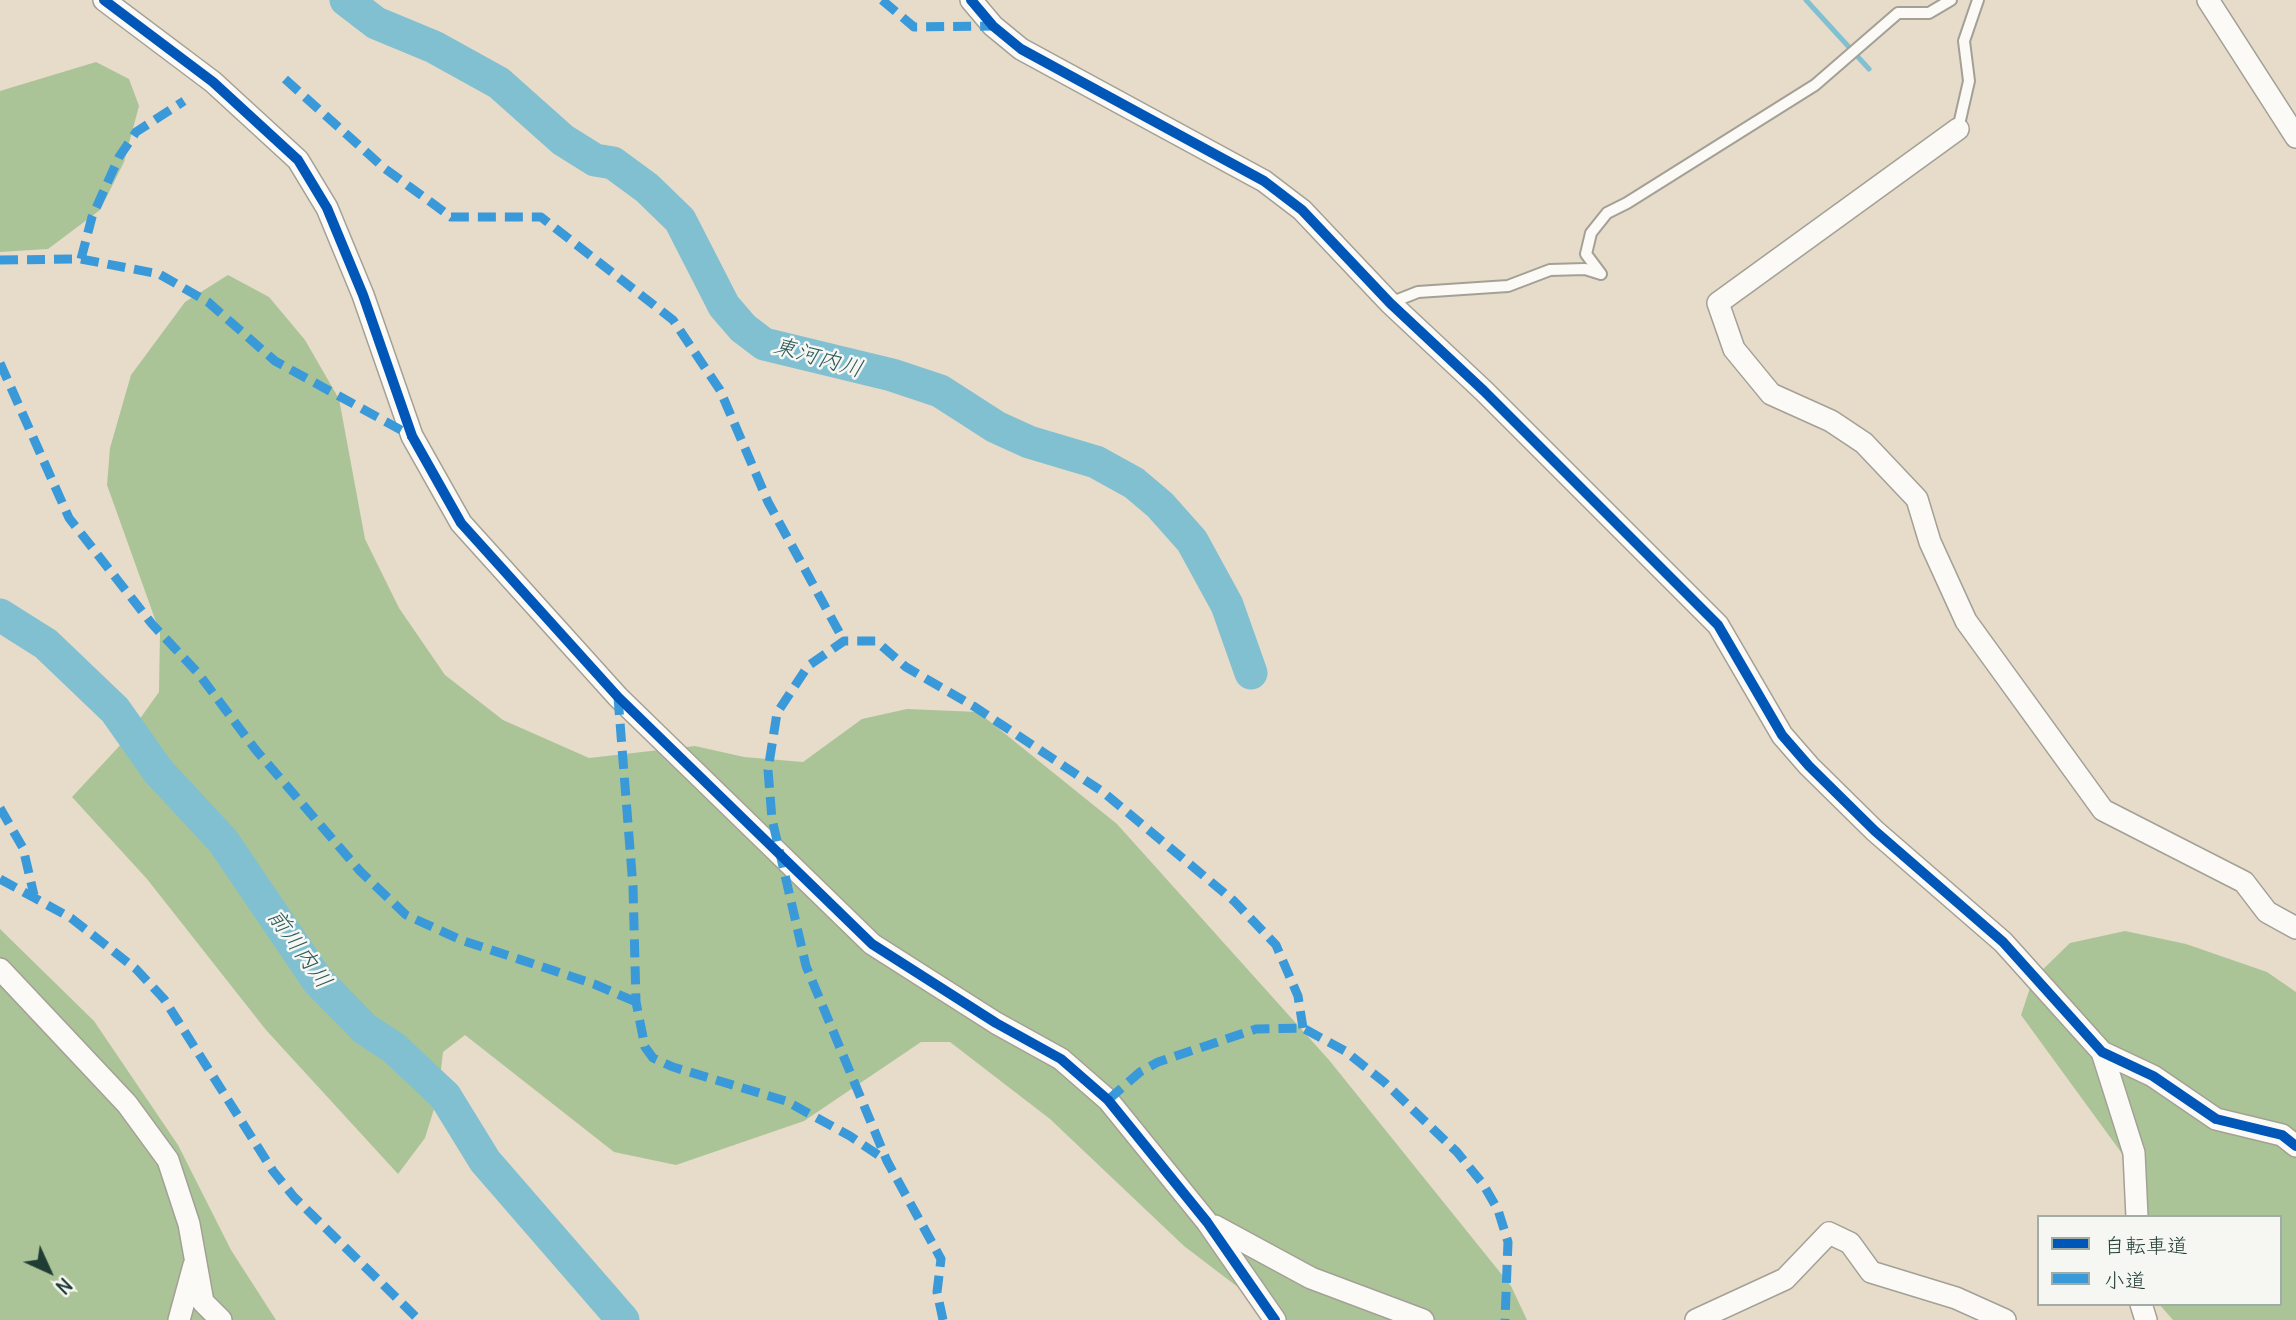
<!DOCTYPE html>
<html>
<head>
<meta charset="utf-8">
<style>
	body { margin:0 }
	#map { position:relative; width:2296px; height:1320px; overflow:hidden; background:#e7dbca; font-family:Delius,"Klee One",sans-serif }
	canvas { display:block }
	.legend { position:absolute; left:2037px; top:1215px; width:245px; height:91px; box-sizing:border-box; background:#f6f6f2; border:2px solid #a0aca6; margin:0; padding:9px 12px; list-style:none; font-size:21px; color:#1f3d34 }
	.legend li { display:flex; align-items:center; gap:14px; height:35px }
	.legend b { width:35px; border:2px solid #a0aca6 }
	.north { position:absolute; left:14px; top:1236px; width:70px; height:70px; -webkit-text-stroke:5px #f6f6f2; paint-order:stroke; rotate:135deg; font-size:19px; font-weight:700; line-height:28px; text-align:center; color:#1f3d34 }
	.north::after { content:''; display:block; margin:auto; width:24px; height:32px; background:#1f3d34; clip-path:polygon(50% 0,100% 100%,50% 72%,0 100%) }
</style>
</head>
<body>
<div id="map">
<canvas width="2296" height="1320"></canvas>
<ul class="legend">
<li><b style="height:9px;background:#0057b8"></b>自転車道</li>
<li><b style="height:9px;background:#3a99d8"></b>小道</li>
</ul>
<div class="north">N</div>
</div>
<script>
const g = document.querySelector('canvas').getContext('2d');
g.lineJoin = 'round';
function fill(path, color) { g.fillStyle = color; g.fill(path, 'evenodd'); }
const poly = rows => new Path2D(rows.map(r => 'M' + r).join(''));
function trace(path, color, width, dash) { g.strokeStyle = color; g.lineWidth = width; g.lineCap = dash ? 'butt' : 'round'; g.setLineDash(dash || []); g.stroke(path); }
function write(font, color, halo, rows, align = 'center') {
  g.font = font + ' Delius,"Klee One",sans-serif'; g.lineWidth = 5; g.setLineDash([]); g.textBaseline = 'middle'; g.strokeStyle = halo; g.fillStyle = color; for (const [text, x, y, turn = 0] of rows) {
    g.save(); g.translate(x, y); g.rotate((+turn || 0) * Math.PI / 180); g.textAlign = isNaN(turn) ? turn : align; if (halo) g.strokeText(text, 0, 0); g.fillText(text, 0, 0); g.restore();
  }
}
fill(poly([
	[96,62,129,79,139,106,124,162,100,210,48,249,0,252,0,91],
	[228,275,269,297,305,340,339,399,365,539,399,608,445,675,503,720,589,758,695,746,744,757,803,762,862,719,907,709,978,712,1117,824,1329,1060,1511,1286,1527,1320,1281,1320,1184,1246,1050,1119,950,1042,921,1042,804,1121,676,1165,614,1152,465,1035,443,1052,438,1096,425,1138,398,1174,266,1030,147,879,72,797,124,741,159,692,160,633,107,485,110,448,131,375,185,302],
	[0,929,94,1021,178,1145,231,1250,276,1320,0,1320],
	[2125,931,2186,944,2267,972,2296,992,2296,1320,2173,1320,2159,1304,2280,1304,2280,1217,2144,1217,2126,1159,2021,1015,2033,979,2070,943]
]), '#abc497');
trace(poly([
	[1806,0,1869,69]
]), '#80c0d0', 5);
trace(poly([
	[346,0,376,23,434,47,499,83,563,140,595,160,613,163,647,188,680,220,724,306,743,328,764,344,892,375,940,391,996,427,1029,442,1096,462,1134,483,1160,505,1192,541,1227,605,1251,673],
	[0,615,46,644,115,710,158,771,223,841,318,981,365,1029,394,1048,445,1096,485,1161,623,1320]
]), '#80c0d0', 33);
const service = poly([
	[1958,129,1969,81,1964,41,1978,0],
	[1601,274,1586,254,1591,233,1607,213,1627,203,1815,85,1898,13,1929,13,1951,0],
	[1390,303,1418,292,1508,286,1550,270,1585,269,1601,274]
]);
const minor = poly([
	[104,0,213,82,298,160,327,208,363,295,412,436,461,523,618,697,872,944,996,1023,1061,1059,1108,1100,1207,1222,1275,1320],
	[971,0,993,26,1021,49,1264,181,1302,210,1390,303,1484,391,1718,625,1782,735,1809,766,1875,831,2003,942,2102,1052,2153,1076,2216,1119,2282,1135,2296,1146],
	[2208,0,2296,137],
	[1958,129,1718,303,1734,349,1771,394,1831,421,1864,443,1917,499,1930,542,1966,621,2103,810,2244,882,2267,912,2296,928],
	[0,969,127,1104,168,1160,189,1224,203,1302,221,1320],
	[2102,1052,2134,1153,2137,1217],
	[1215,1226,1311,1278,1423,1320],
	[2141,1304,2146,1320],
	[179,1320,194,1265],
	[1696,1320,1785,1279,1829,1233,1850,1243,1871,1272,1956,1298,2005,1320]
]);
trace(service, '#a3a095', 14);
trace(minor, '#a3a095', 24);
trace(service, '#fbfaf7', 10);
trace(minor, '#fbfaf7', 21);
trace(poly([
	[882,0,914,27,993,26],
	[285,79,384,168,451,217,541,217,673,320,720,390,768,502,844,641],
	[81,259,92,217,119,157,136,132,184,101],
	[0,260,81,259,159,274,208,302,275,361,412,436],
	[0,363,69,518,152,624,198,673,255,749,360,871,406,915,461,940,594,984,636,1002],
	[618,697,633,887,636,1002,645,1047,653,1058,673,1067,786,1101,850,1136,887,1161],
	[0,808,23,848,34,895],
	[0,879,71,918,136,969,164,999,273,1171,294,1197,419,1320],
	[1108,1100,1140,1072,1158,1062,1256,1029,1303,1028,1345,1051,1384,1082,1457,1152,1483,1184,1498,1210,1508,1242,1505,1320],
	[943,1320,937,1292,941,1259,887,1161,806,966,772,819,768,770,777,713,808,666,844,641,876,641,906,667,975,707,1103,792,1234,901,1276,945,1298,996,1303,1028]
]), '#3a99d8', 9, [18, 9]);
trace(poly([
	[104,0,213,82,298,160,327,208,363,295,412,436,461,523,618,697,872,944,996,1023,1061,1059,1108,1100,1207,1222,1275,1320],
	[971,0,993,26,1021,49,1264,181,1302,210,1390,303,1484,391,1718,625,1782,735,1809,766,1875,831,2003,942,2102,1052,2153,1076,2216,1119,2282,1135,2296,1146]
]), '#0057b8', 10);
write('italic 23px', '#2c5b5c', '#f6f6f2', [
	["東河内川",818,358,16],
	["前川内川",299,949,54]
]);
</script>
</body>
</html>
